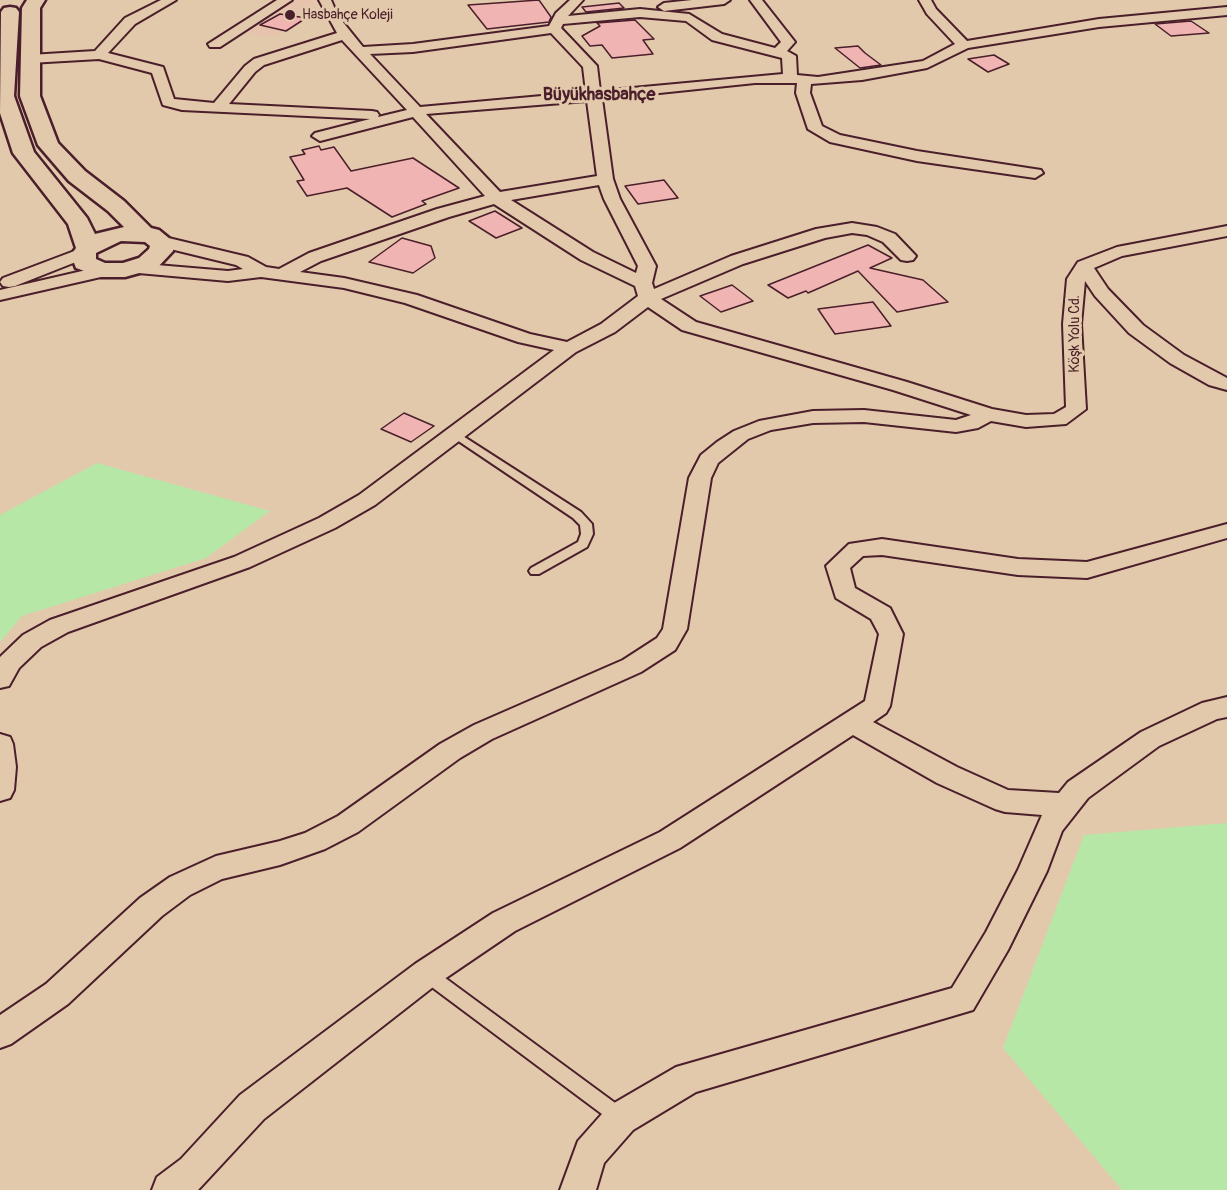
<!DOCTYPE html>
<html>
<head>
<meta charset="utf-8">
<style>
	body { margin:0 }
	canvas { display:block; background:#e3c9ab }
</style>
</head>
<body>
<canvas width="1227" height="1190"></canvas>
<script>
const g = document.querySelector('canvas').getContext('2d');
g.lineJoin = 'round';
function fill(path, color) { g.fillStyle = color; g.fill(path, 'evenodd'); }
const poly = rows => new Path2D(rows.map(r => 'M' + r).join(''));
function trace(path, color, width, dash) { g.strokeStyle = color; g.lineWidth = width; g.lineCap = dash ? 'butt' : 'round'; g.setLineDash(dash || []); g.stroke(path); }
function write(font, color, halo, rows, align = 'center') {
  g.font = font + ' Pangolin,sans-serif'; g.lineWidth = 6; g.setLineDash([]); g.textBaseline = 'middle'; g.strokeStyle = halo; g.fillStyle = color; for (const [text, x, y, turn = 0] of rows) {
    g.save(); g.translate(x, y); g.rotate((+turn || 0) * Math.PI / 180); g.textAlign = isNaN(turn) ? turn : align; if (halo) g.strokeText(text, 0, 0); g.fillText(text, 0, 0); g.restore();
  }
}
fill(poly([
	[290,0,312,0,319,12,300,25,271,37,240,31]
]), '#e7c3ad');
fill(poly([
	[97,463,270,511,206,558,22,616,0,642,0,515],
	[1227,823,1227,1190,1122,1190,1003,1048,1084,835]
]), '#b6e7a7');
const building = poly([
	[539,0,551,17,549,22,487,29,468,5,539,0],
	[619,3,624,8,586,12,582,7,619,3],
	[280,14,306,18,286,31,260,25,280,14],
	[635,20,654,39,643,40,653,54,612,58,602,45,590,46,582,36,600,26,597,23,635,20],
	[1191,21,1209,33,1171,36,1155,24,1191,21],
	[858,46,865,53,881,65,860,68,835,48,858,46],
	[994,55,1009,64,988,72,968,59,994,55],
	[319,146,321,150,334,147,351,171,413,158,459,188,422,201,426,204,392,217,347,188,307,196,297,181,304,180,290,157,305,154,302,150,319,146],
	[664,180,678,198,638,204,625,186,664,180],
	[495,211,522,228,496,238,469,221,495,211],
	[402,238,431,246,435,258,413,273,369,262,402,238],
	[868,245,892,258,870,268,923,280,948,302,897,312,858,271,808,293,806,291,788,298,768,285,868,245],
	[732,285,753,301,721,312,700,296,732,285],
	[873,302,891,326,835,334,818,309,873,302],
	[404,413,434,426,411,442,381,429,404,413]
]);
fill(building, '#f0b4b2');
trace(building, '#4a1f2b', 1.5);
const lane = poly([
	[455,431,581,512,592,524,593,534,587,547,539,574,531,574,529,571,531,568,578,542,581,534,580,525,573,518,451,436,450,434,455,431],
	[427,967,433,969,626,1111,629,1117,626,1123,620,1125,614,1123,421,979,419,974,421,969,427,967]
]);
const street = poly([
	[161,0,176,0,135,24,108,53,163,67,174,99,214,103,245,66,254,59,337,33,319,0,331,0,338,16,363,47,413,44,549,26,556,13,570,0,583,0,568,16,640,9,689,14,722,34,775,48,781,42,750,0,762,0,795,42,787,51,796,56,797,75,818,77,923,61,955,44,927,14,919,0,931,0,936,9,967,41,1099,19,1227,7,1227,15,1099,27,968,48,927,68,862,80,811,84,810,93,822,126,840,135,917,151,1041,170,1043,173,1035,178,917,161,830,142,808,129,796,93,797,83,755,83,602,99,613,179,620,199,656,266,652,283,654,289,731,256,816,229,852,223,877,227,895,234,916,256,913,260,907,261,901,260,883,242,867,235,852,233,825,238,743,264,661,299,696,322,907,382,992,409,1026,415,1054,414,1066,407,1063,324,1067,279,1078,262,1117,247,1227,226,1227,236,1122,256,1094,268,1108,289,1143,325,1184,355,1227,378,1227,390,1209,385,1170,363,1129,333,1095,296,1085,281,1081,324,1086,409,1066,424,1026,427,991,421,978,428,956,432,864,422,813,423,771,430,748,439,718,463,711,478,687,629,675,650,641,672,492,739,460,758,358,832,325,849,280,865,222,879,190,895,162,916,68,1004,11,1044,0,1048,0,1015,46,984,140,898,170,877,216,856,280,841,305,833,338,816,440,744,474,725,623,660,657,638,663,629,689,478,701,455,717,442,734,431,759,421,813,411,864,410,956,420,971,415,893,390,682,330,648,307,615,332,576,352,375,505,335,528,250,567,68,632,41,647,19,668,9,686,0,688,0,657,23,635,50,620,234,557,319,518,359,495,554,350,518,342,405,303,344,288,261,277,228,281,127,272,124,268,127,264,133,263,228,271,243,269,236,265,154,245,151,241,154,237,160,236,248,257,266,267,279,269,309,253,437,209,485,196,413,117,320,141,312,136,315,133,370,119,182,110,163,105,152,73,99,59,30,63,23,59,30,55,95,51,125,18,161,0],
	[640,17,686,21,712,40,782,58,783,74,600,91,597,66,561,28,563,24,640,17],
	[551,33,583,67,586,92,420,107,370,54,413,52,551,33],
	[342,40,407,110,378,117,379,115,377,112,372,111,229,104,255,72,264,65,342,40],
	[587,101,597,176,500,192,426,114,587,101],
	[599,185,604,199,638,266,636,273,593,252,511,200,599,185],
	[494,204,581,260,635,286,638,296,601,324,567,342,530,334,417,295,344,278,300,272,321,261,449,217,494,204],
	[277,0,292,0,220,47,210,47,208,44,277,0],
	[692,0,730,0,724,4,664,11,658,7,664,3,692,0],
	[85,247,91,248,94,252,91,256,15,286,9,287,3,286,0,282,3,278,85,247],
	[108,265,114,266,117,270,114,274,0,300,0,290,108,265],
	[1227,524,1227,538,1087,578,1018,575,882,555,863,556,850,568,855,588,890,608,903,634,890,706,886,713,873,722,957,767,1008,790,1059,793,1068,782,1141,732,1202,703,1227,697,1227,717,1217,719,1159,746,1088,798,1062,831,1047,871,1008,950,973,1010,696,1092,633,1130,604,1163,596,1190,560,1190,578,1141,609,1106,676,1067,952,988,986,932,1018,870,1042,815,1005,812,995,809,937,783,853,735,680,848,515,931,437,984,264,1119,198,1190,152,1190,157,1177,181,1159,240,1095,415,964,493,913,660,832,865,701,879,634,871,619,836,598,826,566,849,544,882,539,1018,559,1087,562,1227,524],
	[0,734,10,737,13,744,16,767,14,790,10,798,0,801,0,734]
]);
const secondary = poly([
	[27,0,45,0,40,8,40,96,58,143,85,171,124,201,151,228,159,230,170,239,174,244,173,251,157,268,125,277,101,277,76,268,71,255,76,248,68,224,13,153,0,113,1,12,4,8,10,7,16,8,19,12,14,96,34,152,87,218,95,234,124,227,108,211,69,181,38,145,20,96,22,8,27,0],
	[121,241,145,242,150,246,149,249,139,258,123,263,105,263,96,259,96,253,121,241]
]);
trace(lane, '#4a1f2b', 4);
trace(street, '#4a1f2b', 4);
trace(secondary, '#4a1f2b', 5);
fill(lane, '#e3c9ab');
fill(street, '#e3c9ab');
fill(secondary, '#e3c9ab');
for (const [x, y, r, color] of [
	[290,15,6,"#4a1f2b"]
]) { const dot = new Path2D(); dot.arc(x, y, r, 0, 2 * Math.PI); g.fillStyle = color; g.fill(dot); trace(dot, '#e3c9ab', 2); }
write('14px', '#4a1f2b', '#e3c9ab', [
	["Hasbahçe Koleji",302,15]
], 'left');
write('14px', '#4a1f2b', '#e3c9ab', [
	["Köşk Yolu Cd.",1075,334,-90]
]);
write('bold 18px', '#4a1f2b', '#e3c9ab', [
	["Büyükhasbahçe",599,95]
]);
</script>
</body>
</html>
